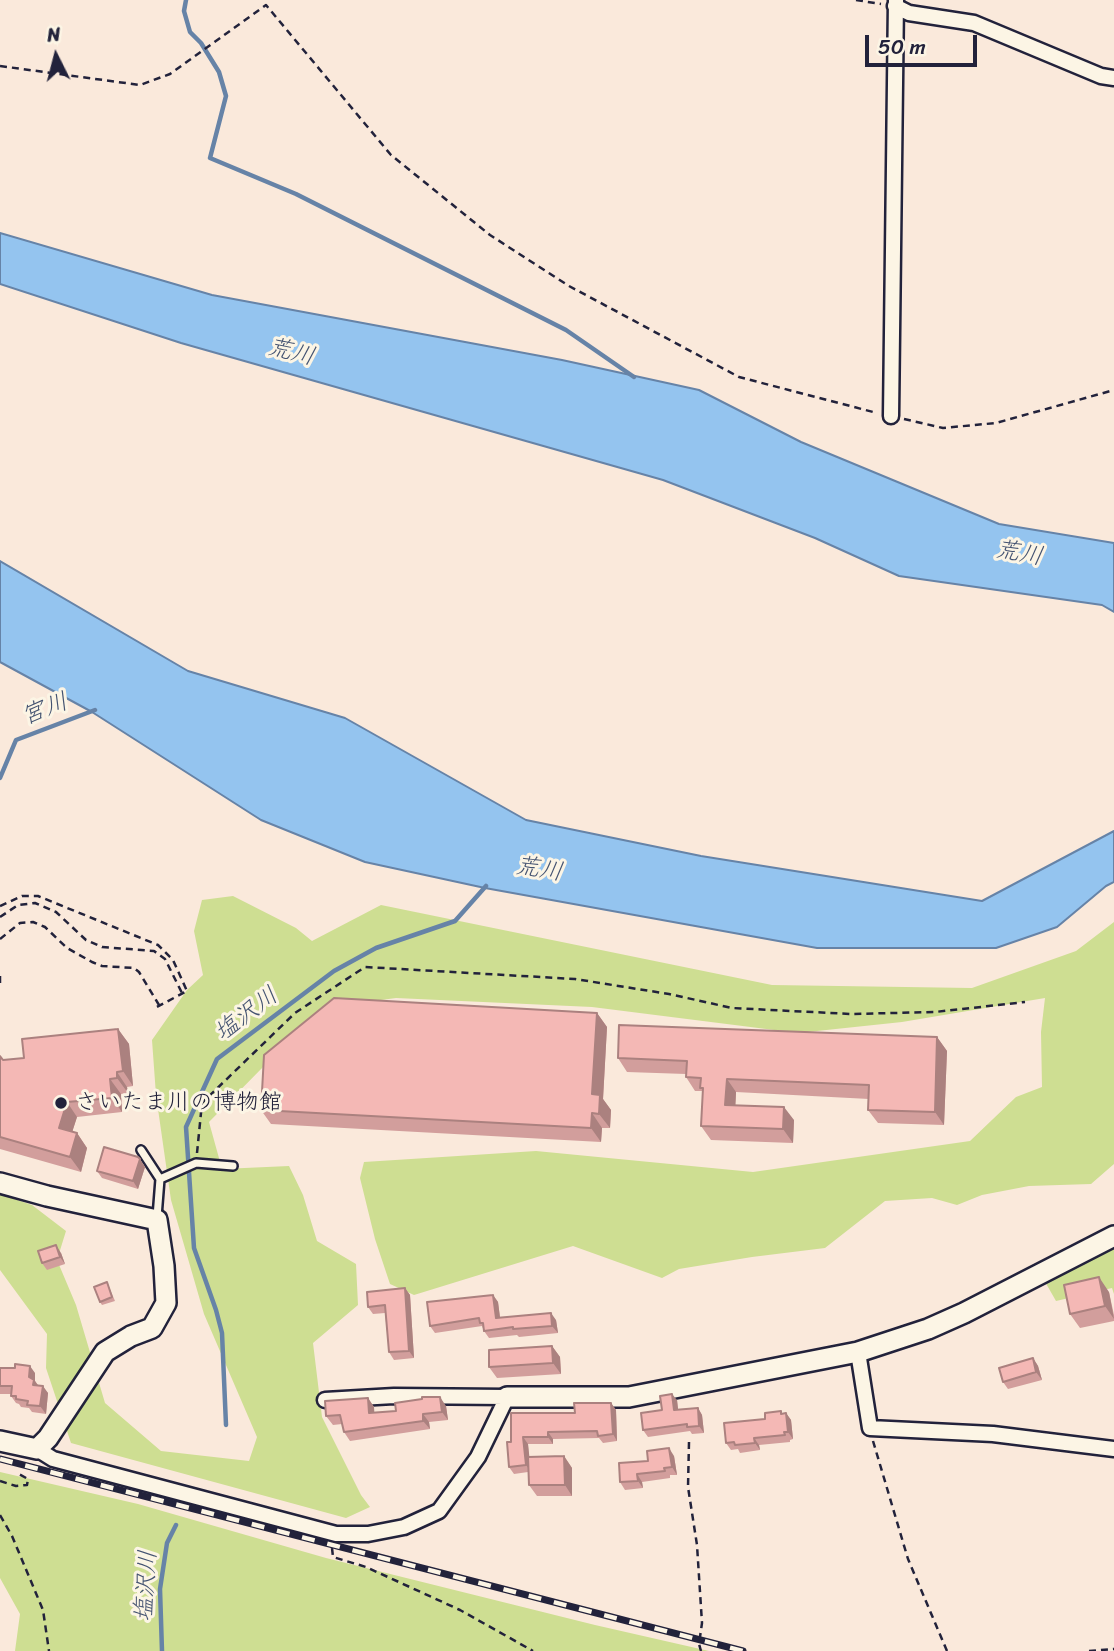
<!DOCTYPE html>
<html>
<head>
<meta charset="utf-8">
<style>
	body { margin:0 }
	#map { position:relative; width:1114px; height:1651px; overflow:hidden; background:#fae9db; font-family:Sriracha,sans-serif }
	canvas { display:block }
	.north { position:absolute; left:21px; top:21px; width:70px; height:70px; -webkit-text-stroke:5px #fcf5e5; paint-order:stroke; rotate:354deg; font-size:19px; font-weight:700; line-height:28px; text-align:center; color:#22223b }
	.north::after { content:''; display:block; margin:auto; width:24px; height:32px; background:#22223b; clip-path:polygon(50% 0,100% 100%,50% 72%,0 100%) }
	.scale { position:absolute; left:865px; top:35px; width:112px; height:32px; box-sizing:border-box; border:4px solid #22223b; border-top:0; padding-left:9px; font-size:21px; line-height:24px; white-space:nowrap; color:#22223b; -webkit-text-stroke:5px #fcf5e5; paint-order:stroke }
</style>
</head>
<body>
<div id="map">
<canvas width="1114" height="1651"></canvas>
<div class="north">N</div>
<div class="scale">50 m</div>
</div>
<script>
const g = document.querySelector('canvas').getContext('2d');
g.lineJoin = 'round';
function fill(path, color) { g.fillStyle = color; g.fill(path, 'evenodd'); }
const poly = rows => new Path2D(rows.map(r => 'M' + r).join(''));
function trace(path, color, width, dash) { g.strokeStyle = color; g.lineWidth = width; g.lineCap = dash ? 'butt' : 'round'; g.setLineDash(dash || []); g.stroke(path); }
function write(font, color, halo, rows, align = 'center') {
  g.font = font + ' Sriracha,"Klee One",sans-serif'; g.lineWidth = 6; g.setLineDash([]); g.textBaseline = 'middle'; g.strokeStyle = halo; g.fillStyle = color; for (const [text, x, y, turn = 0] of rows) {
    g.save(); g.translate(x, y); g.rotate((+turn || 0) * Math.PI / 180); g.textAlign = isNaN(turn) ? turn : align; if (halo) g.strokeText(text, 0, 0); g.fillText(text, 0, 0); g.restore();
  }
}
fill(poly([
	[233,896,296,928,312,941,381,905,772,985,972,988,1076,951,1114,922,1114,1164,1091,1184,1029,1186,982,1195,957,1205,932,1198,885,1201,825,1248,752,1257,679,1269,662,1278,573,1246,414,1295,390,1284,375,1239,360,1178,364,1162,536,1151,753,1172,970,1141,1016,1097,1042,1087,1041,1032,1045,998,902,1022,798,1033,592,1007,396,998,321,1008,209,1122,222,1169,289,1166,303,1195,317,1241,356,1264,358,1305,313,1343,322,1417,361,1495,370,1507,346,1518,71,1443,46,1368,47,1334,0,1270,0,1194,32,1205,66,1231,57,1260,76,1305,105,1403,161,1451,249,1461,257,1437,204,1314,171,1200,156,1095,152,1040,187,990,203,975,194,931,202,900],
	[1114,1246,1114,1294,1112,1288,1056,1301,1044,1280],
	[0,1472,138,1504,326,1558,595,1625,709,1651,15,1651,20,1614,0,1578]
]), '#cede92');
const water = poly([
	[0,233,212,295,562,360,699,390,801,442,999,524,1114,543,1114,612,1102,605,899,576,815,538,663,480,181,343,0,284,0,233],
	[0,561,188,671,345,718,526,820,701,856,982,901,1114,831,1114,882,1106,886,1057,927,996,948,817,948,485,888,365,862,261,820,92,712,0,662,0,561]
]);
fill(water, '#94c4ef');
trace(water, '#6683a7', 2);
trace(poly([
	[186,0,184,11,190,32,201,43,219,72,226,96,210,158,296,194,566,330,634,377],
	[0,778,16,740,95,710],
	[226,1425,222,1333,216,1310,194,1248,186,1127,217,1059,334,971,376,948,455,921,486,886],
	[162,1651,160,1589,167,1543,176,1525]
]), '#6683a7', 4.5);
const service = poly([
	[141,1150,160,1179,157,1217],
	[160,1179,196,1163,233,1166]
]);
const minor = poly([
	[895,6,909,13,974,23,1101,76,1114,78],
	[891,416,896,0],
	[858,1352,870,1428,993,1434,1114,1449],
	[37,1449,53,1459,336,1534,368,1534,404,1527,439,1511,478,1457,507,1397,394,1396,325,1400]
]);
const tertiary = poly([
	[0,1183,47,1196,157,1220,164,1266,166,1303,152,1328,131,1336,105,1352,48,1438,37,1449,0,1441],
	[507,1397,629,1397,858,1352,928,1329,964,1313,1114,1236]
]);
trace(service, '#22223b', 12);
trace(minor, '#22223b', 19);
trace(tertiary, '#22223b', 24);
trace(poly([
	[856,0,881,4],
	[0,66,140,85,170,74,266,5,391,155,490,235,569,286,739,377,877,413],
	[904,419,943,428,996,423,1114,390],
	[0,906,22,896,38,896,158,945,173,960,187,991,153,1009],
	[0,917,18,905,35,903,56,912,86,940,102,947,154,951,165,959,182,993],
	[0,939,20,923,33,922,45,927,67,948,92,962,102,966,134,968,139,972,159,1005],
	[0,976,0,987],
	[197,1153,202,1103,295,1013,365,967,575,979,669,994,732,1008,851,1014,935,1012,1025,1002],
	[873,1441,908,1559,947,1651],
	[689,1442,688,1487,697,1545,702,1623,699,1644,701,1651],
	[0,1481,16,1486,27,1485,28,1479,17,1473],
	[0,1515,12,1536,43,1610,49,1651],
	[332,1548,333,1557,366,1567,460,1610,533,1651],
	[1089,1651,1114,1649]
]), '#22223b', 2.5, [7, 5]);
trace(service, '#fcf5e5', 7);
trace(minor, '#fcf5e5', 14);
trace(tertiary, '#fcf5e5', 19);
const rail = poly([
	[0,1459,743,1651]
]);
trace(rail, '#22223b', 7);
trace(rail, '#fcf5e5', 4.5, [13]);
fill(poly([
	[597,1013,607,1027,603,1099,611,1110,610,1128,602,1128,601,1142,271,1124,261,1110],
	[118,1029,129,1044,133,1086,127,1087,128,1093,121,1094,122,1112,77,1117,72,1132,77,1133,87,1148,81,1172,0,1149,0,1056,3,1060,24,1058],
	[937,1037,947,1051,944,1125,878,1123,868,1110,869,1099,736,1092,735,1105,794,1120,793,1143,711,1140,701,1126,703,1092,702,1091,695,1091,686,1077,686,1074,627,1072,618,1058],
	[138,1157,145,1167,138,1189,102,1178,97,1171],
	[61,1253,65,1264,47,1270,42,1263],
	[107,1282,115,1301,102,1305,100,1302],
	[405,1288,410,1295,414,1358,394,1360,389,1352,385,1313,373,1314,368,1307],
	[1109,1292,1114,1315,1114,1321,1080,1328,1070,1314],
	[493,1295,498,1302,500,1318,556,1320,558,1333,519,1337,517,1335,489,1338,484,1331,482,1326,435,1333,430,1326],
	[552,1346,560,1357,561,1374,497,1378,489,1367],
	[1033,1358,1038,1366,1042,1380,1008,1389,1003,1382],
	[0,1368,15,1368,35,1373,35,1381,38,1385,48,1393,46,1414,32,1412,29,1408,21,1407,19,1404,16,1403,11,1396,11,1394,0,1394],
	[368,1398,374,1407,374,1413,446,1406,448,1420,429,1422,430,1429,350,1441,344,1432,342,1424,333,1425,326,1416],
	[677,1400,678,1410,698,1408,702,1415,704,1433,692,1434,690,1431,648,1437,643,1430,662,1410],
	[611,1403,616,1410,617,1441,603,1443,599,1438,553,1439,553,1444,528,1444,529,1457,564,1456,572,1468,572,1496,537,1496,529,1485,528,1472,514,1474,509,1467,511,1442,575,1413],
	[782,1413,786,1413,791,1420,793,1439,790,1440,790,1442,759,1445,760,1450,740,1453,738,1449,731,1450,726,1443,765,1419],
	[674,1456,677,1475,670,1475,670,1478,642,1482,643,1488,625,1490,620,1482,648,1461]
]), '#d29e9c');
fill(poly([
	[597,1013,607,1027,603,1099,611,1110,610,1128,599,1114,592,1094],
	[118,1029,129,1044,133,1086,123,1071],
	[937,1037,947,1051,944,1125,935,1112],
	[117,1072,127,1087,128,1093,117,1078],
	[110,1079,121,1094,122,1112,112,1098],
	[727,1079,736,1092,735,1118,725,1105],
	[67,1102,77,1117,69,1142,59,1128],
	[784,1107,794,1120,793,1143,783,1129],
	[592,1113,602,1128,601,1142,591,1128],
	[77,1133,87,1148,81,1172,70,1157],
	[140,1159,145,1167,138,1189,133,1181],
	[56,1245,61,1253,65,1264,60,1257],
	[1099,1277,1109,1292,1114,1319,1105,1306],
	[405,1288,410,1295,414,1358,409,1351],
	[493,1295,498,1302,501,1325,496,1318],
	[551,1313,556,1320,558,1333,552,1326],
	[552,1346,560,1357,561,1374,553,1363],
	[1033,1358,1038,1366,1042,1380,1036,1372],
	[30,1366,35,1373,35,1381,39,1387,39,1392,29,1377],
	[43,1386,48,1393,46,1414,40,1406],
	[672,1394,677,1400,679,1417,674,1410],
	[440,1397,446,1406,448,1420,442,1412],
	[368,1398,374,1407,375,1422,369,1413],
	[611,1403,616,1410,617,1441,613,1434],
	[698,1408,702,1415,704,1433,699,1426],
	[786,1413,791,1420,793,1439,788,1432],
	[423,1414,429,1422,430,1429,423,1421],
	[548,1432,553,1439,553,1444,548,1437],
	[523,1437,528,1444,531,1472,526,1465],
	[754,1438,759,1445,760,1450,755,1443],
	[669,1448,674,1456,677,1475,672,1467],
	[564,1456,572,1468,572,1496,565,1485],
	[637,1474,642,1482,643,1488,638,1481]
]), '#ab817f');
const building = poly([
	[334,998,597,1013,592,1094,600,1095,599,1114,592,1113,591,1128,261,1110,264,1055,334,998],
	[619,1025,937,1037,935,1112,868,1110,869,1085,727,1079,725,1105,784,1107,783,1129,701,1126,703,1088,700,1088,701,1078,686,1077,687,1061,618,1058,619,1025],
	[118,1029,123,1071,117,1072,117,1078,110,1079,112,1098,67,1102,59,1128,77,1133,70,1157,0,1137,0,1056,3,1060,24,1058,22,1039,118,1029],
	[104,1147,138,1157,140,1159,133,1181,97,1171,104,1147],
	[56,1245,60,1257,42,1263,38,1251,56,1245],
	[1099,1277,1105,1306,1070,1314,1064,1285,1099,1277],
	[107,1282,112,1297,100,1302,94,1287,107,1282],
	[405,1288,409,1351,389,1352,385,1305,368,1307,367,1292,405,1288],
	[493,1295,496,1318,551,1313,552,1326,513,1329,513,1327,484,1331,483,1323,480,1323,479,1318,430,1326,427,1302,493,1295],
	[552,1346,553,1363,489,1367,489,1350,552,1346],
	[1033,1358,1036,1372,1003,1382,999,1368,1033,1358],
	[15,1364,30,1366,29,1377,34,1380,33,1385,43,1386,40,1406,27,1405,28,1401,16,1399,16,1396,11,1396,12,1386,0,1386,0,1368,15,1368,15,1364],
	[672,1394,674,1410,698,1408,699,1426,687,1427,687,1424,643,1430,641,1413,662,1410,660,1396,672,1394],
	[422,1397,440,1397,442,1412,423,1414,423,1421,344,1432,340,1415,326,1416,325,1401,368,1398,369,1413,396,1411,395,1403,422,1399,422,1397],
	[574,1403,611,1403,613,1434,598,1436,597,1431,548,1432,548,1437,523,1437,526,1465,509,1467,507,1442,511,1442,511,1413,575,1413,574,1403],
	[781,1411,781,1414,786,1413,788,1432,784,1432,785,1435,754,1438,755,1443,735,1445,734,1442,726,1443,724,1423,765,1419,765,1413,781,1411],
	[669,1448,672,1467,664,1468,665,1471,637,1474,638,1481,620,1482,619,1463,648,1461,647,1451,669,1448],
	[564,1456,565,1485,529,1485,528,1457,564,1456]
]);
fill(building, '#f4b8b5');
trace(building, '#ab817f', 2);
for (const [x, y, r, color] of [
	[61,1103,7,"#22223b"]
]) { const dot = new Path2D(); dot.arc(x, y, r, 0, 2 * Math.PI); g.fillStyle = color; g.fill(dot); trace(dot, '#fcf5e5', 2.5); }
write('23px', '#22223b', '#fcf5e5', [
	["さいたま川の博物館",75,1103]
], 'left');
write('italic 24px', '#445371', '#fcf5e5', [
	["荒川",291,353,14],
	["荒川",1019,554,10],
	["宮川",45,710,-21],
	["荒川",539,870,9],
	["塩沢川",247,1015,-37],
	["塩沢川",147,1586,-86]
]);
</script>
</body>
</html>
